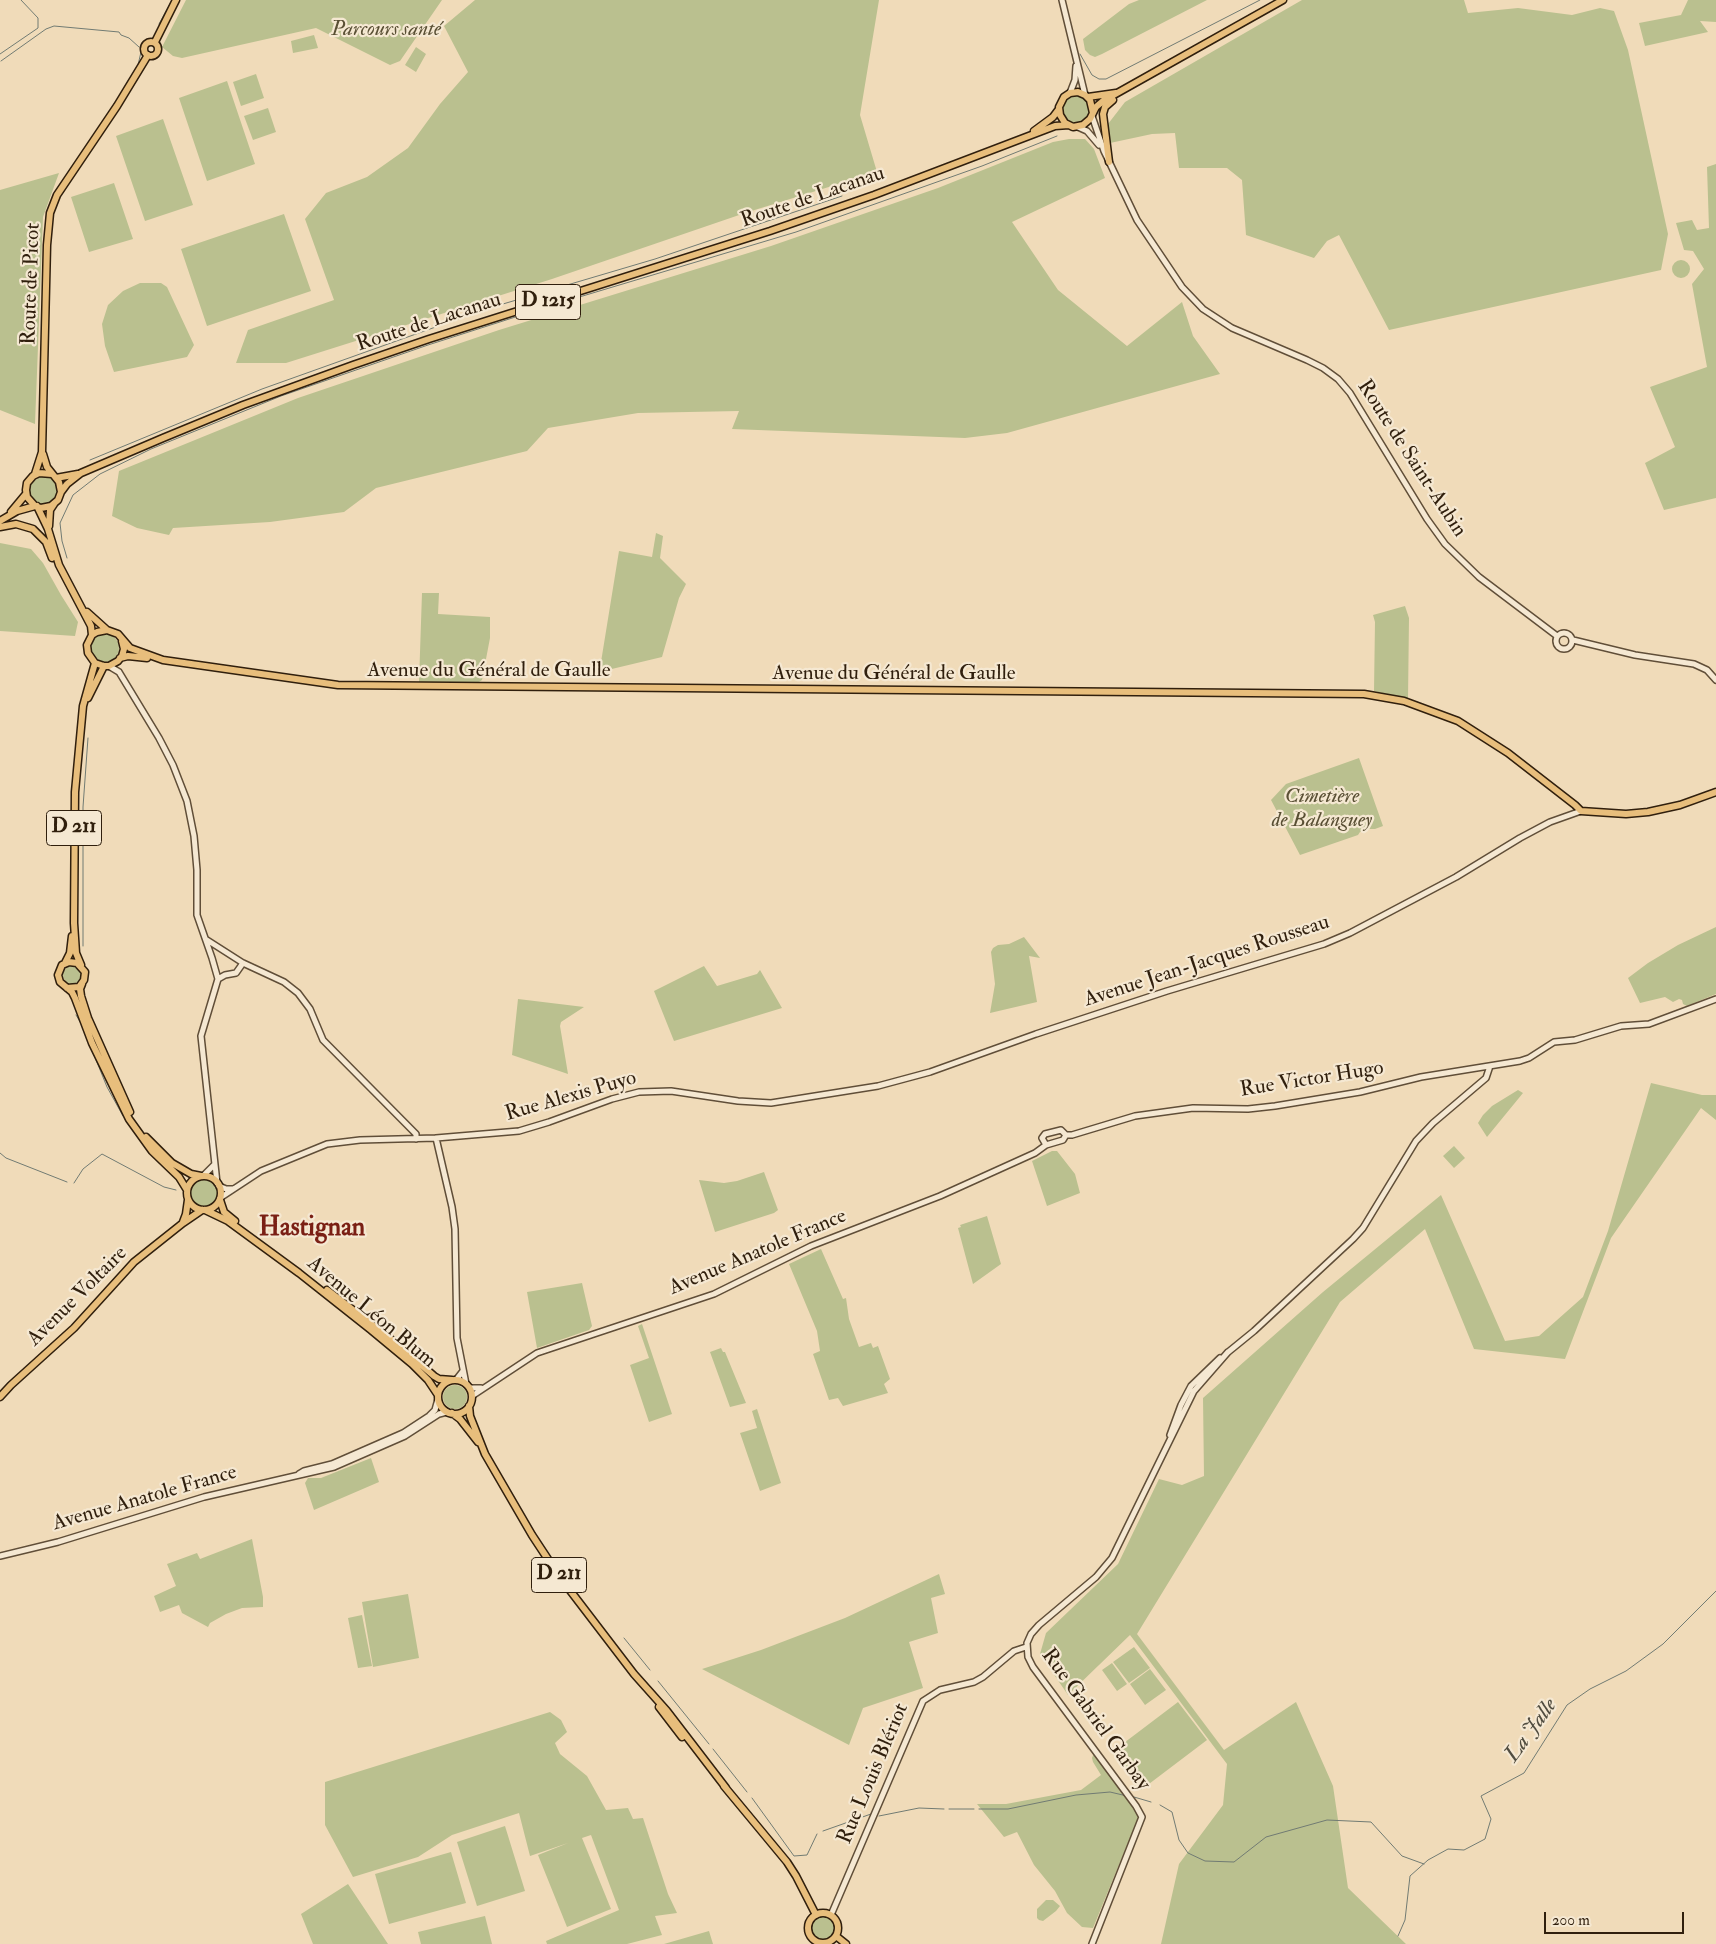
<!DOCTYPE html>
<html>
<head>
<meta charset="utf-8">
<style>
	body { margin:0 }
	#map { position:relative; width:1716px; height:1944px; overflow:hidden; background:#f0dbb9; font-family:"IM FELL Double Pica",serif }
	canvas { display:block }
	.scale { position:absolute; left:1544px; top:1912px; width:140px; height:22px; box-sizing:border-box; border:2px solid #301f0d; border-top:0; padding-left:6px; font-size:15px; line-height:18px; white-space:nowrap; color:#301f0d; -webkit-text-stroke:4px #f5e8d2; paint-order:stroke }
</style>
</head>
<body>
<div id="map">
<canvas width="1716" height="1944"></canvas>
<div class="scale">200 m</div>
</div>
<script>
const g = document.querySelector('canvas').getContext('2d');
g.lineJoin = 'round';
function fill(path, color) { g.fillStyle = color; g.fill(path, 'evenodd'); }
const poly = rows => new Path2D(rows.map(r => 'M' + r).join(''));
function trace(path, color, width, dash) { g.strokeStyle = color; g.lineWidth = width; g.lineCap = dash ? 'butt' : 'round'; g.setLineDash(dash || []); g.stroke(path); }
function write(font, color, halo, rows, align = 'center') {
  g.font = font + ' "IM FELL Double Pica",serif'; g.lineWidth = 4.5; g.setLineDash([]); g.textBaseline = 'middle'; g.strokeStyle = halo; g.fillStyle = color; for (const [text, x, y, turn = 0] of rows) {
    g.save(); g.translate(x, y); g.rotate((+turn || 0) * Math.PI / 180); g.textAlign = isNaN(turn) ? turn : align; if (halo) g.strokeText(text, 0, 0); g.fillText(text, 0, 0); g.restore();
  }
}
fill(poly([
	[186,0,442,0,400,61,390,65,316,28,182,58,173,56,162,47],
	[475,0,879,0,860,115,877,172,745,213,552,279,286,363,236,363,248,330,334,300,305,219,326,193,367,177,408,148,440,104,468,72,444,26],
	[1139,0,1207,0,1102,54,1095,57,1090,55,1085,50,1083,39,1129,4],
	[1302,0,1464,0,1468,13,1518,8,1572,15,1600,8,1614,11,1628,50,1668,234,1661,270,1389,330,1339,235,1327,241,1314,258,1246,235,1242,180,1227,168,1179,168,1175,133,1152,134,1110,143,1108,124,1125,102],
	[1688,0,1716,0,1716,22,1700,21,1708,32,1645,46,1639,23,1681,15],
	[314,35,318,48,293,53,291,41],
	[416,47,426,54,416,72,405,65],
	[256,74,264,98,241,106,233,82],
	[227,81,255,164,207,181,179,98],
	'1062 109a14 14 0 1 1 28 0a14 14 0 1 1-28 0Z',
	[268,108,276,132,253,140,244,116],
	[163,119,193,205,145,221,116,136],
	[1069,139,1085,139,1094,149,1105,178,1012,222,1058,290,1127,346,1182,302,1193,336,1220,374,1007,433,965,438,732,429,739,411,638,413,548,428,527,451,376,488,344,512,270,522,173,528,169,535,137,528,112,516,119,471,298,398,499,330,771,246,938,188,1053,142],
	[1716,164,1716,498,1664,510,1645,463,1675,447,1650,387,1707,367,1692,284,1704,269,1693,251,1684,250,1676,223,1692,220,1697,230,1709,228,1707,167],
	[59,173,43,217,35,424,0,410,0,190],
	[114,183,133,239,89,252,71,197],
	[284,214,311,291,207,326,181,249],
	'1672 269a9 9 0 1 1 18 0a9 9 0 1 1-18 0Z',
	[140,283,161,283,167,287,194,345,187,357,114,372,105,346,102,324,108,305,123,291],
	[38,476,50,477,57,483,58,488,56,497,49,504,39,504,35,502,29,495,30,482,38,479],
	[656,533,663,536,660,558,686,584,679,598,662,657,595,673,590,667,601,662,619,551,652,557],
	[0,543,31,549,43,563,61,595,78,622,75,636,0,631],
	[422,593,439,593,438,614,490,617,490,638,482,680,479,682,419,682],
	[1405,606,1409,618,1408,699,1374,691,1375,622,1373,615],
	'91 648a14 14 0 1 1 28 0a14 14 0 1 1-28 0Z',
	[1359,758,1383,826,1375,829,1367,829,1360,832,1358,835,1300,855,1271,800,1286,784],
	[1716,927,1716,994,1687,1006,1683,1004,1682,1000,1679,999,1673,1002,1665,997,1640,1003,1628,978,1648,963,1678,945],
	[1024,937,1040,958,1029,956,1037,1002,990,1013,995,984,991,952,993,948,998,945,1009,944],
	[704,966,717,986,757,974,760,970,782,1008,674,1041,654,991],
	'63 975a9 9 0 1 1 18 0a9 9 0 1 1-18 0Z',
	[518,999,584,1007,561,1022,560,1026,568,1074,512,1055],
	[1651,1083,1702,1095,1716,1095,1716,1120,1701,1108,1611,1238,1565,1359,1474,1349,1425,1229,1340,1302,1137,1634,1224,1750,1296,1702,1333,1786,1348,1888,1406,1944,1161,1944,1179,1864,1223,1805,1227,1764,1130,1635,1068,1695,1040,1654,1046,1633,1118,1564,1159,1479,1182,1485,1204,1476,1203,1398,1323,1292,1441,1195,1505,1341,1539,1336,1583,1297,1608,1231],
	[1518,1090,1523,1093,1487,1137,1478,1123,1483,1115,1492,1106],
	[1454,1146,1465,1158,1454,1168,1443,1156],
	[1052,1151,1057,1151,1075,1174,1080,1193,1047,1206,1032,1161],
	[764,1172,778,1210,774,1213,715,1232,699,1180,724,1183,737,1181],
	'190 1194a14 14 0 1 1 28 0a14 14 0 1 1-28 0Z',
	[987,1216,1001,1264,973,1284,958,1228,961,1227,960,1225],
	[821,1249,843,1299,846,1298,849,1319,859,1347,871,1343,873,1348,878,1346,890,1379,884,1384,888,1393,843,1406,838,1398,829,1400,813,1354,820,1351,817,1331,789,1264],
	[582,1283,592,1326,589,1330,537,1348,527,1292],
	[642,1324,672,1414,649,1422,630,1365,649,1358,638,1326],
	[721,1348,723,1352,725,1352,746,1403,730,1407,710,1352],
	'443 1397a12 12 0 1 1 24 0a12 12 0 1 1-24 0Z',
	[757,1409,781,1483,760,1491,740,1433,757,1428,752,1411],
	[371,1458,379,1482,314,1510,305,1483,308,1478,321,1478],
	[252,1539,263,1597,263,1607,242,1608,226,1614,210,1623,208,1627,182,1613,179,1605,160,1612,154,1596,176,1586,167,1564,197,1553,200,1559],
	[939,1574,945,1594,931,1598,938,1633,909,1642,923,1688,863,1708,849,1745,702,1669,761,1650,845,1618],
	[408,1594,419,1658,373,1667,362,1602],
	[362,1615,372,1666,358,1668,348,1618],
	[1134,1647,1150,1668,1129,1683,1113,1662],
	[1112,1663,1127,1684,1117,1691,1102,1670],
	[1150,1669,1166,1690,1145,1705,1130,1684],
	[1178,1702,1207,1740,1141,1790,1112,1752],
	[550,1712,561,1720,567,1732,555,1743,560,1754,587,1776,606,1810,628,1808,633,1819,643,1818,668,1894,677,1913,655,1916,662,1935,627,1944,547,1944,546,1941,619,1910,591,1835,582,1838,611,1909,567,1927,538,1855,568,1843,530,1856,519,1813,452,1835,418,1857,353,1877,325,1825,325,1782],
	[1094,1753,1139,1816,1093,1928,1082,1927,1067,1913,1055,1891,1034,1865,1017,1832,1004,1837,977,1804,1006,1804,1081,1790,1101,1775,1093,1762,1092,1758],
	[505,1826,525,1891,477,1906,457,1842],
	[451,1852,466,1903,389,1924,375,1874],
	[348,1884,388,1944,313,1944,301,1914],
	[1046,1900,1053,1900,1060,1906,1056,1911,1043,1921,1039,1920,1037,1918,1037,1909],
	[485,1916,492,1944,421,1944,418,1932],
	'811 1928a12 12 0 1 1 24 0a12 12 0 1 1-24 0Z',
	[709,1931,713,1944,664,1944]
]), '#bac08f');
trace(poly([
	[159,24,172,0],
	[0,54,38,28,38,18,21,0],
	[1080,54,1092,75,1099,79,1106,79,1260,0],
	[1,61,46,29,54,26,119,32,121,35,129,38,139,47],
	[132,75,138,65,141,52],
	[90,460,262,389,486,309,655,259,842,196],
	[67,558,62,541,60,523,73,495,100,474,151,449,281,396,428,345,556,304,796,232,982,166,1057,136],
	[83,946,83,807,88,738],
	[76,1015,82,1025],
	[92,1050,107,1087,123,1116],
	[0,1153,6,1158,67,1182],
	[74,1183,83,1169,102,1154,164,1187,176,1190],
	[624,1638,650,1670],
	[658,1681,709,1744],
	[713,1749,747,1792],
	[1134,1797,1151,1802],
	[752,1798,794,1856,807,1855,817,1834],
	[1160,1805,1172,1812,1179,1840,1188,1853,1205,1861,1234,1862,1266,1837,1327,1820,1371,1822,1402,1856,1424,1864],
	[949,1809,974,1809],
	[979,1809,1008,1809,1076,1795,1110,1792,1127,1796],
	[879,1816,919,1808,944,1809],
	[823,1831,871,1814],
	[1398,1936,1405,1920,1410,1876,1428,1860,1448,1849,1464,1850,1485,1839,1491,1819,1481,1796,1524,1773,1567,1705,1590,1689,1626,1671,1663,1644,1716,1591]
]), '#717b73', 1);
const minor = poly([
	[1062,0,1085,95],
	[1070,93,1075,80,1076,66],
	[1092,116,1104,151,1137,220,1182,287,1203,309,1232,328,1307,360,1323,368,1338,379,1350,393,1427,519,1445,544,1479,577,1557,636],
	[1078,127,1087,131,1099,145],
	'1556 641a8 8 0 1 1 16 0a8 8 0 1 1-16 0Z',
	[1573,640,1635,655,1694,664,1707,670,1716,680],
	[109,666,119,672,159,738,173,765,187,801,194,836,197,870,197,915,212,958,218,979,201,1036,217,1183],
	[207,940,243,963,284,982,298,993,310,1009,323,1040,416,1134,416,1139],
	[218,979,225,975,236,973,243,963],
	[1066,1135,1072,1135,1135,1116,1193,1108,1248,1109,1275,1106,1360,1092,1421,1077,1520,1061,1529,1058,1554,1042,1575,1040,1621,1026,1649,1024,1716,999],
	[436,1138,452,1207,455,1229,457,1338,466,1384],
	[1046,1145,1042,1138,1045,1134,1061,1130,1066,1135],
	[203,1176,214,1165],
	[219,1186,226,1189,233,1189],
	[220,1198,261,1171,327,1144,360,1140,436,1138,519,1131,549,1122,612,1099,639,1092,671,1091,738,1101,771,1103,878,1086,930,1072,1036,1034,1167,991,1324,944,1350,933,1456,877,1520,838,1550,822,1581,811],
	[1227,1353,1254,1331,1353,1239,1363,1228,1416,1141,1433,1123,1486,1078,1490,1066],
	[456,1380,463,1371],
	[470,1388,481,1388],
	[472,1396,537,1353,714,1294,811,1246,940,1196,1035,1153,1046,1145,1063,1140,1066,1135],
	[1170,1435,1181,1405,1191,1386,1220,1358],
	[299,1474,304,1471,332,1464,403,1433,429,1416,435,1410,438,1399],
	[0,1556,58,1542,204,1497,334,1467,405,1436,439,1414,447,1412],
	[831,1915,923,1701,940,1690,974,1682,983,1677,1014,1651,1026,1647],
	[1092,1944,1142,1817,1136,1806,1033,1667,1028,1657,1027,1643,1031,1634,1039,1625,1096,1577,1112,1558,1194,1391,1228,1352]
]);
const major = poly([
	'144 49a7 7 0 1 1 14 0a7 7 0 1 1-14 0Z',
	[155,42,176,0],
	[1088,97,1116,93],
	[1093,113,1090,100,1085,95,1078,92,1070,93,1064,97,1059,107,1060,115,1065,123,1073,127,1083,125,1090,119,1096,107,1103,101,1283,0],
	[1034,131,1053,117,1059,109],
	[1109,162,1103,114,1105,107,1113,100],
	[43,454,47,467,59,482,61,492,58,500,51,506,41,508,35,506,27,497,26,490,27,483,33,476,39,473,52,474],
	[35,474,42,452,47,245,50,213,57,195,117,106,148,55],
	[56,478,78,474],
	[61,492,67,484,81,473,163,438,243,405,353,365,429,339,770,231,874,195,1055,126,1069,125],
	[37,506,48,529,59,565,91,626,92,635],
	[11,512,26,494],
	[0,521,17,511,35,506],
	[49,526,50,510,54,504],
	[0,527,16,524,33,529,46,542,52,558],
	[87,612,107,630],
	[122,641,124,649,122,656,118,661,109,666,104,666,95,663,88,653,87,645,92,635,97,632,107,630,118,634,130,648,163,660,338,685,1364,694,1404,701,1458,721,1508,753,1575,805,1581,811,1626,814,1648,812,1680,805,1716,792],
	[120,658,128,656,147,658],
	[88,698,104,666],
	[65,963,70,953,72,936],
	[81,965,76,953,74,923,75,792,83,706,95,663],
	[82,984,80,989,81,996,88,1018,130,1112],
	[67,988,79,987,84,980,85,972,77,963,69,962,62,965,58,975,60,982,72,992,75,998,92,1043,129,1119,152,1151,179,1177,187,1190],
	[146,1137,172,1163,191,1174,201,1176],
	'187 1193a17 17 0 1 1 34 0a17 17 0 1 1-34 0Z',
	[220,1200,224,1212,235,1221],
	[205,1210,228,1221,299,1273,371,1330,412,1364,428,1380,438,1395],
	[183,1222,186,1214,188,1200],
	[327,1290,397,1344,434,1376,439,1379,452,1380],
	'438 1397a17 17 0 1 1 34 0a17 17 0 1 1-34 0Z',
	[0,1397,11,1385,74,1328,134,1262,183,1223,202,1210],
	[469,1406,470,1416,485,1454,532,1535,559,1576,634,1674,667,1711,726,1788],
	[452,1413,460,1419,478,1442],
	[659,1707,682,1737],
	[724,1786,787,1862,796,1876,816,1915],
	'808 1928a15 15 0 1 1 30 0a15 15 0 1 1-30 0Z',
	[836,1936,846,1944]
]);
trace(minor, '#604e38', 8);
trace(major, '#301f0d', 9);
trace(minor, '#f5e8d2', 5);
trace(major, '#e8be7c', 6);
for (const [x, y, w] of [
	[548,302,65],
	[74,828,55],
	[559,1575,55]
]) { const box = new Path2D(); box.roundRect(x - w / 2, y - 17.5, w, 35, 4); g.fillStyle = '#f5e8d2'; g.fill(box); trace(box, '#301f0d', 1); }
write('bold 20px', '#301f0d', null, [
	["D 1215",548,302],
	["D 211",74,828],
	["D 211",559,1575]
]);
write('italic 21px', '#594f34', '#f5e8d2', [
	["Parcours santé",386,30],
	["Cimetière",1322,797],
	["de Balanguey",1322,821]
]);
write('21px', '#301f0d', '#f5e8d2', [
	["Route de Lacanau",813,198,-19],
	["Route de Picot",32,284,-88],
	["Route de Lacanau",429,323,-18],
	["Route de Saint-Aubin",1411,459,57],
	["Avenue du Général de Gaulle",489,671],
	["Avenue du Général de Gaulle",894,674],
	["Avenue Jean-Jacques Rousseau",1207,962,-18],
	["Rue Victor Hugo",1312,1080,-9],
	["Rue Alexis Puyo",571,1097,-16],
	["Avenue Anatole France",758,1253,-23],
	["Avenue Voltaire",78,1297,-45],
	["Avenue Léon Blum",371,1313,40],
	["Avenue Anatole France",145,1499,-16],
	["Rue Gabriel Garbay",1095,1720,54],
	["Rue Louis Blériot",874,1774,-67]
]);
write('italic 22px', '#514d40', '#f5e8d2', [
	["La Jalle",1532,1731,-54]
]);
write('bold 26px', '#7a1f14', '#f5e8d2', [
	["Hastignan",312,1229]
]);
</script>
</body>
</html>
